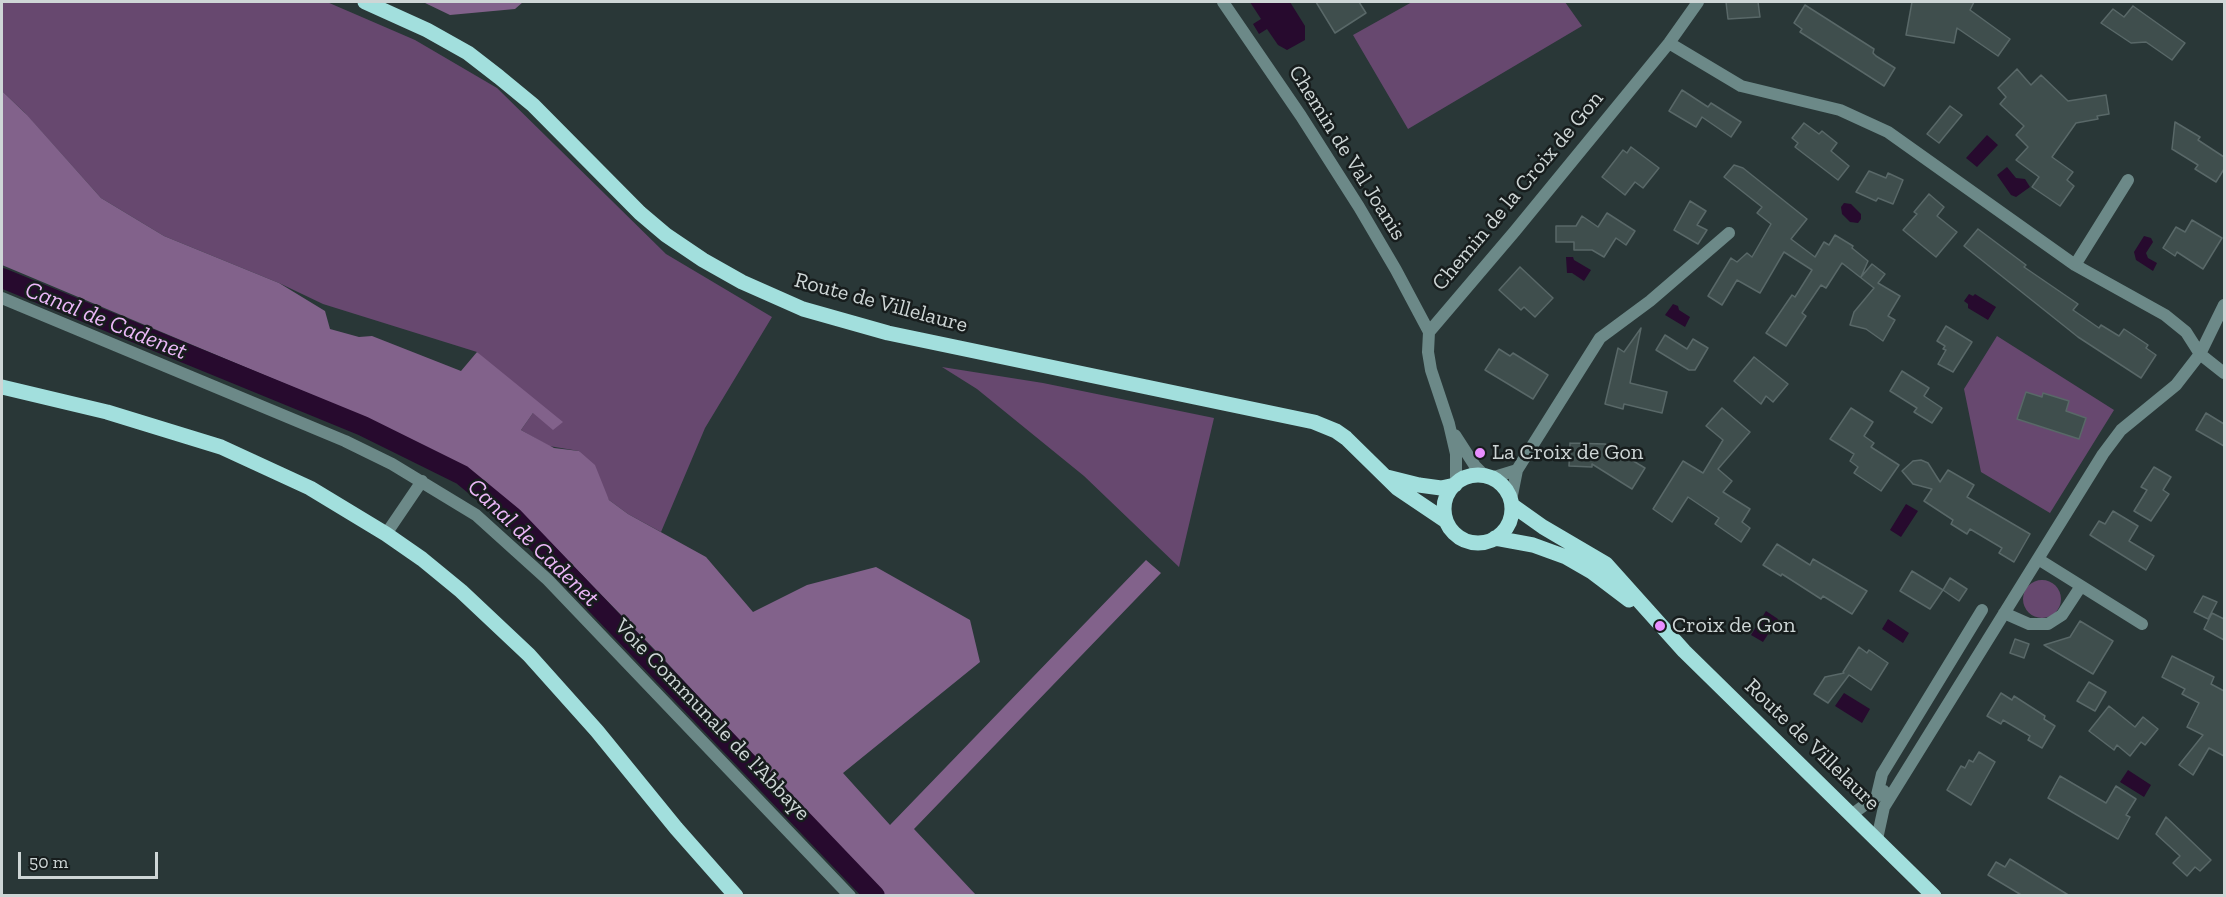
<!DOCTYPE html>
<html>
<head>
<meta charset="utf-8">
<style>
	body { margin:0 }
	#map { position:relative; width:2226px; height:897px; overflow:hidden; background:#293737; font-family:"Zilla Slab",serif }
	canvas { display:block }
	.frame { position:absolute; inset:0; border:3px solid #ced6d6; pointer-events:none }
	.scale { position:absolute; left:18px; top:852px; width:140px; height:27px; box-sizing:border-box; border:3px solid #ced6d6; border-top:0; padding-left:8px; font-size:18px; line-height:21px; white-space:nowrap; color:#ced6d6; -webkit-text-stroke:4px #171d1d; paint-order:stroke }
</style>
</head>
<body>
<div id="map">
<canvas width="2226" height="897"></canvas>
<div class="frame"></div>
<div class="scale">50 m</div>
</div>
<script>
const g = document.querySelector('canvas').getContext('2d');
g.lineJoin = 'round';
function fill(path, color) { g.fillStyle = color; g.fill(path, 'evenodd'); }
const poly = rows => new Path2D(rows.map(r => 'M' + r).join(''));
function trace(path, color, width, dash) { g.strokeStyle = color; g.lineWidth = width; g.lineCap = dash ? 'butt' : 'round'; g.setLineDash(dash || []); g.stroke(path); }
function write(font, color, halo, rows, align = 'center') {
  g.font = font + ' "Zilla Slab",serif'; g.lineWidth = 5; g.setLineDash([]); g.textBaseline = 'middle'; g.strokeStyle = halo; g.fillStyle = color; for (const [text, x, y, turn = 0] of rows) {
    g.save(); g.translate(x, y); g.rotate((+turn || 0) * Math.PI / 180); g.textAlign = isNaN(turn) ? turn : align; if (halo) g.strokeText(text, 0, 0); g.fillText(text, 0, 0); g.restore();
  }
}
fill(poly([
	[2,2,327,2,415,40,497,88,666,254,772,317,705,428,661,532,628,514,609,500,579,451,549,446,521,430,533,413,477,352,323,304,279,283,164,236,101,198,24,112,2,91],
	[1412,2,1565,2,1582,26,1408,129,1353,35],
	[1997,336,2114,410,2050,513,1981,472,1964,389],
	[942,367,1043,383,1214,418,1179,567,1084,476,977,389],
	'2023 599a19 19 0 1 1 38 0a19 19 0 1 1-38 0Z'
]), '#67486f');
fill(poly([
	[423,2,523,2,515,9,450,15],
	[2,91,27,115,101,198,164,236,279,283,325,311,330,329,359,337,372,336,461,371,477,352,563,422,553,430,533,413,521,430,554,448,579,451,595,465,609,500,628,514,706,557,753,612,807,585,876,567,970,620,980,662,843,773,890,825,1146,560,1161,573,914,829,976,895,884,895,656,651,552,544,496,492,467,469,357,414,2,265]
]), '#82628b');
fill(poly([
	[1250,2,1290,2,1305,26,1305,40,1287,50,1278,45,1267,29,1259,34,1253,24,1261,19],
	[1987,135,1998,145,1977,167,1966,158],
	[2007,167,2016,178,2025,179,2030,187,2016,197,2011,195,1997,175],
	[1844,203,1851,204,1861,214,1861,219,1858,223,1850,222,1842,214,1841,207],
	[2144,236,2151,238,2153,242,2146,253,2148,258,2157,263,2153,271,2136,260,2134,252],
	[1566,257,1573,257,1574,260,1591,270,1584,281,1572,273,1567,273],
	[1969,294,1973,296,1975,294,1996,307,1988,320,1968,308,1968,304,1964,301],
	[1673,304,1678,306,1679,310,1690,317,1685,327,1665,315],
	[1906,504,1918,511,1901,537,1890,530],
	[1766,611,1778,619,1763,642,1751,635],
	[1888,619,1909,633,1903,643,1882,629],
	[1844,693,1870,709,1862,723,1835,706],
	[2128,770,2151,785,2144,797,2120,782]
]), '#270a2e');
trace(poly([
	[2,278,363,426,462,475,513,517,875,896]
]), '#270a2e', 20);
const building = poly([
	[1316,2,1359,2,1366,13,1335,33,1316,2],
	[1726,2,1758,2,1760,17,1728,19,1726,2],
	[1912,2,1974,2,1970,10,2010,39,1998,56,1957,28,1954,43,1906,35,1912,2],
	[1805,5,1874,49,1873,53,1876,56,1895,68,1884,86,1800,32,1802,29,1794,23,1805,5],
	[2133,6,2185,43,2172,60,2146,42,2131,43,2101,23,2113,9,2124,17,2133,6],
	[2017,69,2031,85,2041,75,2068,101,2106,95,2109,114,2097,116,2098,119,2076,123,2052,157,2073,172,2067,180,2074,186,2060,206,2032,187,2039,177,2016,160,2028,147,2016,135,2024,126,2000,104,2006,97,1998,88,2017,69],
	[1682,90,1708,107,1711,103,1741,122,1731,137,1702,117,1696,127,1669,111,1682,90],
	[1950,106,1962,115,1939,143,1927,134,1950,106],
	[2175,122,2200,137,2198,140,2224,157,2224,169,2216,182,2195,169,2198,165,2172,149,2175,122],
	[1804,123,1819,134,1822,131,1837,143,1831,151,1849,166,1838,180,1795,147,1798,143,1792,138,1804,123],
	[1631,147,1659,168,1643,188,1635,182,1625,195,1602,177,1623,150,1627,153,1631,147],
	[1734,165,1743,168,1807,219,1791,239,1815,257,1824,242,1829,245,1835,235,1853,246,1852,248,1868,261,1861,277,1872,264,1885,274,1878,283,1900,296,1888,316,1895,320,1883,341,1866,329,1850,325,1854,312,1874,288,1842,263,1826,288,1821,285,1802,313,1806,316,1786,346,1766,333,1792,295,1795,297,1812,270,1784,252,1760,293,1737,280,1722,305,1708,296,1731,258,1737,262,1747,253,1752,257,1771,224,1757,213,1762,207,1724,177,1734,165],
	[1869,171,1886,178,1888,173,1903,180,1893,204,1878,198,1876,201,1856,192,1869,171],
	[1929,194,1944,207,1937,216,1957,232,1936,257,1903,230,1917,214,1914,212,1929,194],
	[1690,201,1706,211,1697,225,1707,230,1698,244,1674,230,1690,201],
	[1607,213,1635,231,1626,245,1616,238,1604,257,1592,250,1574,250,1574,242,1556,242,1556,226,1576,226,1582,216,1598,227,1607,213],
	[2192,220,2222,238,2203,269,2177,252,2175,256,2163,248,2176,227,2185,232,2192,220],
	[1978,229,2026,265,2024,267,2078,304,2073,310,2099,328,2101,325,2119,336,2124,329,2148,345,2146,348,2156,355,2141,378,2078,337,1964,246,1978,229],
	[1520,267,1553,298,1535,317,1524,307,1521,310,1499,290,1520,267],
	[1946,326,1972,342,1953,372,1938,364,1946,350,1943,349,1945,346,1937,341,1946,326],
	[1641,328,1630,383,1667,392,1662,413,1624,404,1623,409,1605,404,1618,348,1624,352,1641,328],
	[1665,335,1687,349,1693,339,1708,348,1695,370,1689,370,1656,350,1665,335],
	[1499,349,1510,356,1513,353,1548,375,1533,399,1485,370,1499,349],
	[1754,357,1788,384,1773,402,1766,396,1761,404,1734,381,1754,357],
	[1902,371,1929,388,1924,396,1942,408,1932,423,1914,412,1917,408,1890,391,1902,371],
	[2026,392,2042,397,2043,393,2069,401,2066,411,2086,418,2079,439,2017,419,2026,392],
	[1722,408,1750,432,1718,469,1732,481,1723,492,1750,509,1742,522,1750,528,1741,542,1715,524,1719,518,1688,497,1672,522,1653,509,1683,461,1703,473,1723,440,1706,426,1722,408],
	[1851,408,1873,422,1864,436,1874,443,1871,447,1899,465,1881,491,1854,473,1858,467,1850,461,1854,454,1830,439,1851,408],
	[2206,413,2224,424,2224,446,2196,430,2206,413],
	[1570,443,1605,444,1645,468,1632,489,1592,464,1592,467,1569,466,1570,443],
	[1921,460,1928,463,1940,482,1948,470,1974,485,1967,497,2030,534,2014,562,1999,553,2002,548,1970,529,1967,534,1951,524,1953,520,1924,501,1932,489,1913,484,1902,471,1913,461,1921,460],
	[2154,467,2171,477,2163,490,2169,494,2151,521,2134,511,2147,490,2141,487,2154,467],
	[2113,511,2138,526,2129,541,2154,556,2146,570,2090,535,2099,521,2105,524,2113,511],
	[1777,544,1810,565,1813,559,1867,591,1852,614,1823,596,1821,599,1782,574,1781,576,1763,565,1777,544],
	[1912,571,1943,590,1930,609,1900,591,1912,571],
	[1950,578,1967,589,1959,601,1943,590,1950,578],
	[2203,596,2217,602,2208,619,2194,612,2203,596],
	[2212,613,2224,619,2224,640,2204,629,2212,613],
	[2080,621,2113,641,2093,674,2044,645,2070,637,2080,621],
	[2015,639,2029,644,2024,658,2010,653,2015,639],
	[1859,647,1867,653,1869,650,1888,663,1871,690,1849,675,1828,703,1814,694,1825,677,1844,673,1843,672,1859,647],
	[2172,656,2214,677,2211,684,2224,691,2224,756,2209,748,2193,775,2179,765,2203,735,2187,727,2199,703,2182,694,2185,689,2162,677,2172,656],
	[2089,682,2106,692,2095,711,2077,701,2089,682],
	[2001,693,2012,700,2014,696,2045,716,2044,719,2055,726,2042,748,2028,740,2030,736,2003,720,2001,724,1987,716,2001,693],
	[2109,706,2135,727,2143,717,2158,729,2145,745,2141,742,2130,756,2117,745,2114,750,2089,731,2109,706],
	[1979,752,1995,762,1971,805,1947,790,1961,766,1965,768,1969,760,1973,762,1979,752],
	[2060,776,2106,803,2116,786,2136,799,2126,815,2130,817,2118,839,2048,798,2060,776],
	[2166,817,2211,860,2200,871,2195,867,2187,876,2173,863,2180,856,2156,834,2166,817],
	[2010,859,2070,896,2023,896,1988,875,1996,862,2005,867,2010,859]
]);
fill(building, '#3f4e4d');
trace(building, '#596868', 1.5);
trace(poly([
	[1223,2,1301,116,1359,207,1396,270,1429,332],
	[1669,43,1741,86,1840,110,1888,132,2075,265,2165,315,2186,332,2200,354,2224,373],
	[2075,265,2128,180],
	[2,298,345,441,392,464,476,515,548,580,850,896],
	[1455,435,1475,466,1486,477],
	[1517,470,1600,338,1650,301,1729,233],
	[1491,478,1517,470,1511,500],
	[1456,484,1456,454,1449,424,1431,370,1428,352,1429,332,1515,231,1669,43,1698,2],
	[386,534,422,481],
	[2038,559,2142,624],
	[2004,613,2029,624,2048,624,2062,615,2081,586],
	[1877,795,1882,774,1982,610],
	[1851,815,1884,791],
	[1877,839,1884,807,2103,454,2121,430,2176,385,2200,354,2224,305]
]), '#6c8988', 12);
trace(poly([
	[365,2,427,30,468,53,499,77,533,105,640,213,666,235,703,260,742,282,803,309,888,333,1314,422,1336,431,1346,438,1397,488,1446,521],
	[2,387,107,412,221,447,310,488,386,534,422,559,461,591,529,655,597,731,676,828,736,896],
	'1444 509a34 34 0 1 1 68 0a34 34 0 1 1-68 0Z',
	[1387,477,1419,485,1441,488,1455,485],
	[1512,505,1543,527,1606,564,1684,651,1934,896],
	[1495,538,1533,545,1566,557,1592,572,1629,600]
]), '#a2dfdd', 15);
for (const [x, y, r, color] of [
	[1480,453,6,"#e88eff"],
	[1660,626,6,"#e88eff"]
]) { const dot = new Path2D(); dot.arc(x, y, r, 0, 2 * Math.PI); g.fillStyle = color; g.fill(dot); trace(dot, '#171d1d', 2); }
write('22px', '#ced6d6', '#171d1d', [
	["Chemin de Val Joanis",1347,153,58],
	["Chemin de la Croix de Gon",1518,191,-50],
	["Route de Villelaure",881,303,15],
	["Voie Communale de l'Abbaye",712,720,46],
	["Route de Villelaure",1812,745,44]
]);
write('22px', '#ced6d6', '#171d1d', [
	["La Croix de Gon",1492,453],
	["Croix de Gon",1672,626]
], 'left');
write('italic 24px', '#ebb7f7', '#171d1d', [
	["Canal de Cadenet",106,321,22],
	["Canal de Cadenet",533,543,44]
]);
</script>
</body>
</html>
